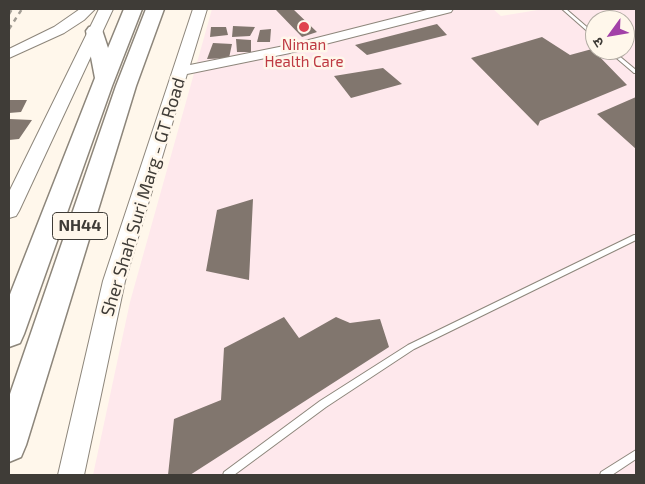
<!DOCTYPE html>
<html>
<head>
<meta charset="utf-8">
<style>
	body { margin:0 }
	#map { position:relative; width:645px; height:484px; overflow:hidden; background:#fff7eb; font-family:"Exo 2","Noto Sans Devanagari",sans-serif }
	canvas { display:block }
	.frame { position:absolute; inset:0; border:10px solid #3f3c37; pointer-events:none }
	.north { position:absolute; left:585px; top:10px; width:50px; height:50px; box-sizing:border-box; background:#fff7eb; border:1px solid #b2aca3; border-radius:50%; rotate:238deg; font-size:14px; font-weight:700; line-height:20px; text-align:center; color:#3f3c37 }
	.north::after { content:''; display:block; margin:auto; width:18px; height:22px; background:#a241a8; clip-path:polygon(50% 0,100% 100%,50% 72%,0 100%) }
</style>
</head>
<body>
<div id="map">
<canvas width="645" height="484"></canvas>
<div class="frame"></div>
<div class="north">उ</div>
</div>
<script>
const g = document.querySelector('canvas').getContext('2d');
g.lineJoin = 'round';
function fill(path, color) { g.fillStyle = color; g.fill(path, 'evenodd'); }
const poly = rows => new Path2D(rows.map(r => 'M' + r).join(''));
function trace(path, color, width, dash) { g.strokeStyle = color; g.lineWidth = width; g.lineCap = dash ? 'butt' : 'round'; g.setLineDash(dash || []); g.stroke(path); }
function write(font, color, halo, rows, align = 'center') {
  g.font = font + ' "Exo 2",sans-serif'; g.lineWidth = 5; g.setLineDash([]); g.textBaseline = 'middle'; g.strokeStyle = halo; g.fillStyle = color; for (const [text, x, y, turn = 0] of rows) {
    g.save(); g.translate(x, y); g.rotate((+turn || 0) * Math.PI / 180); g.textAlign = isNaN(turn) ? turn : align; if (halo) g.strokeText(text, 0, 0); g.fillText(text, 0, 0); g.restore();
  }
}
fill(poly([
	[212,9,493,9,501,16,544,9,636,9,636,475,93,475,130,302],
	[595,20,625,20,625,50,595,50]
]), '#fee8ec');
fill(poly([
	[282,9,293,9,317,32,302,37,276,10],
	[437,24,447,35,367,55,355,45],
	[233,26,255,27,250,36,232,37],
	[211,27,226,27,228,35,210,37],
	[271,29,270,42,257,42,260,30],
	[542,37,570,55,592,49,627,85,540,121,538,126,471,58],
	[236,39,251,40,251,52,237,52],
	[213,43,232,44,229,58,207,59],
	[383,68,402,84,351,98,334,76],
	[636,97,636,149,597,114],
	[9,100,27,100,21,112,9,113],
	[9,119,32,120,19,139,9,140],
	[253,199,249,280,206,271,217,210],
	[284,317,299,338,336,317,350,323,380,319,389,347,190,475,168,475,174,419,221,400,224,348]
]), '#81766e');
const lane = poly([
	[562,9,566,9,595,34,595,38,562,9],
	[607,50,612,50,636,70,636,73,634,73,607,50],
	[634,235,636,235,636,240,414,349,326,407,234,475,223,475,224,472,320,401,408,345,634,235],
	[636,450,636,459,612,475,600,475,601,472,636,450]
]);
const secondary = poly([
	[80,9,95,9,84,20,64,33,9,58,9,49,54,27,80,9],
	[99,9,113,9,19,211,16,216,9,218,9,192,99,9],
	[193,9,207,9,190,65,289,45,431,9,453,9,451,12,290,53,187,74,125,281,84,475,58,475,103,281,193,9]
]);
const highway = poly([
	[124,9,142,9,112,86,24,334,20,343,9,347,9,297,95,78,86,31,89,27,95,26,101,27,108,48,124,9],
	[146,9,164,9,136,86,26,445,21,457,9,462,9,397,116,86,146,9]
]);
trace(lane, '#8d867b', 2);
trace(secondary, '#8d867b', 2);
trace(highway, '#8d867b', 3);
fill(lane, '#fff');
fill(secondary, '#fff');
fill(highway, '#fff');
trace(poly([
	[9,14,12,9],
	[9,29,22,9]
]), '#a29d94', 2.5, [4.5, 4.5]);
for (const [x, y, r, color] of [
	[304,27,6,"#e0444e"]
]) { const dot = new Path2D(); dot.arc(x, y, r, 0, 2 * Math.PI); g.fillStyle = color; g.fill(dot); trace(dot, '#fff7eb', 2); }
write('15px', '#be3a42', '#fff7eb', [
	["Niman",304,45],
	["Health Care",304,62]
]);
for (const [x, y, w] of [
	[80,226,55]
]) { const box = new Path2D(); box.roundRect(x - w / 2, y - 13.5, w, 27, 4); g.fillStyle = '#fff7eb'; g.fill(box); trace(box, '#3f3c37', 1); }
write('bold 16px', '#3f3c37', null, [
	["NH44",80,226]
]);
write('18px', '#3f3c37', '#fff7eb', [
	["Sher Shah Suri Marg - GT Road",143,197,-73]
]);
</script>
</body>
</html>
